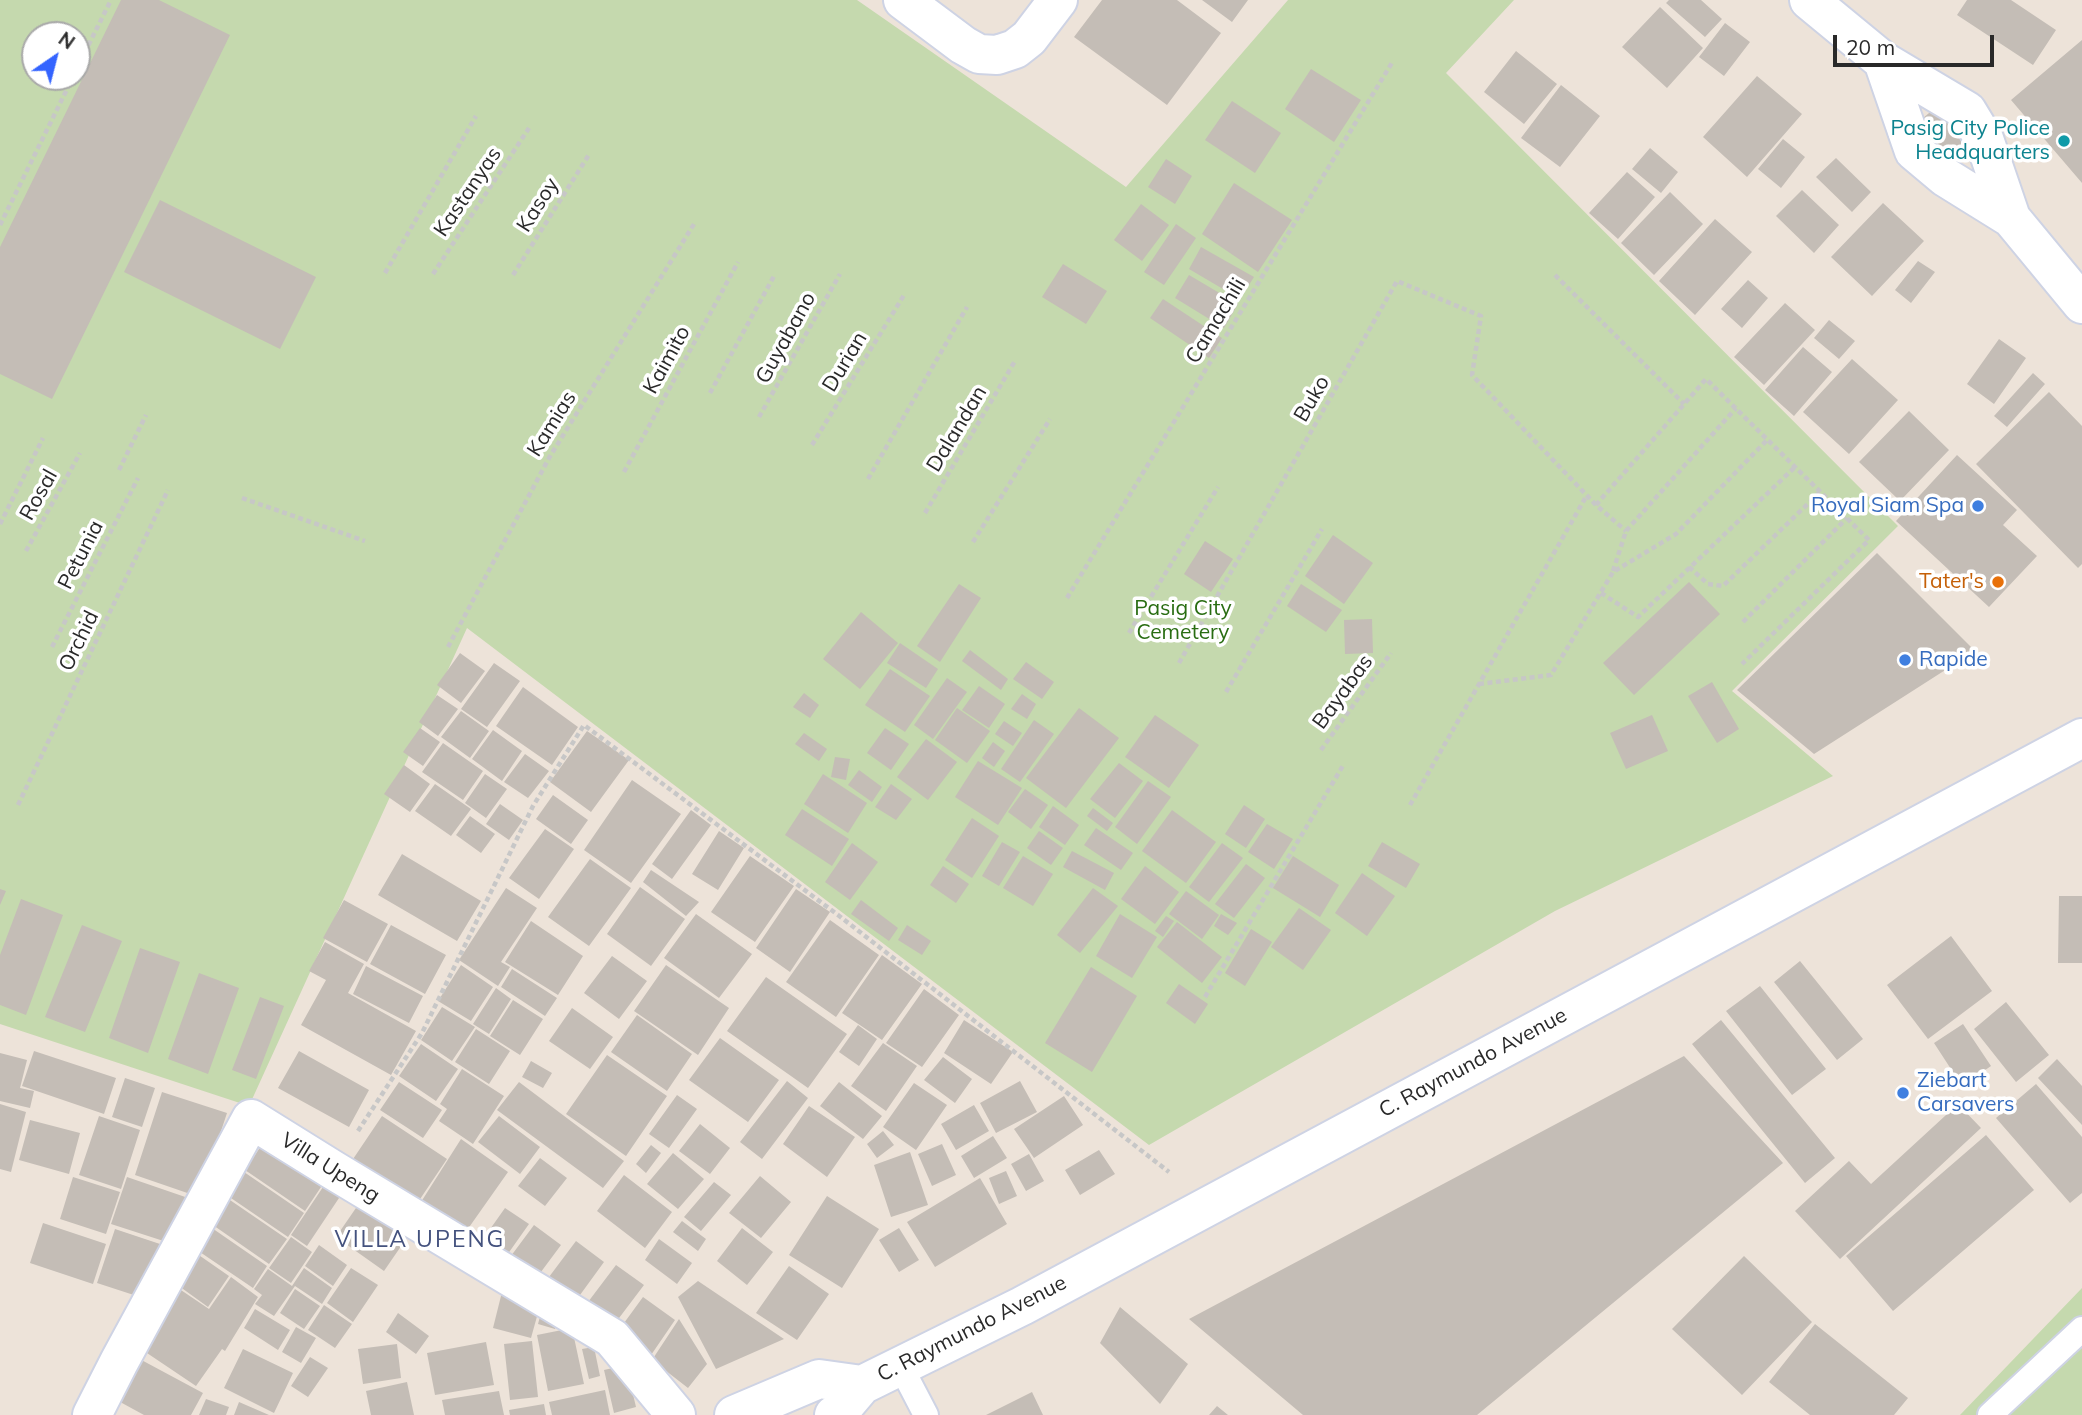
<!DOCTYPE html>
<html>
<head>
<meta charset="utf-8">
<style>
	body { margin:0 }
	#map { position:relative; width:2082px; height:1415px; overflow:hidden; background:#ede3d9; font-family:Mulish,sans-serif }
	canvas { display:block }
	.north { position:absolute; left:21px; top:21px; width:70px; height:70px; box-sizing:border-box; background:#fff; border:2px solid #a9a9a9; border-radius:50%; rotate:35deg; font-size:19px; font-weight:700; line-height:28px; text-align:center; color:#292929 }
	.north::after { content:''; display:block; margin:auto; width:24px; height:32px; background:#3464ff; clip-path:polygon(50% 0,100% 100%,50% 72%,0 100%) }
	.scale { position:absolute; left:1833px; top:35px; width:161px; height:32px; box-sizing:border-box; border:4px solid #292929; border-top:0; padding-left:9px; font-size:21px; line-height:24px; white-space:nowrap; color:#292929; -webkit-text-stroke:5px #fff; paint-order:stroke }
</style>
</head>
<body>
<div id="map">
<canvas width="2082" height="1415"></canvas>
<div class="north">N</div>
<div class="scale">20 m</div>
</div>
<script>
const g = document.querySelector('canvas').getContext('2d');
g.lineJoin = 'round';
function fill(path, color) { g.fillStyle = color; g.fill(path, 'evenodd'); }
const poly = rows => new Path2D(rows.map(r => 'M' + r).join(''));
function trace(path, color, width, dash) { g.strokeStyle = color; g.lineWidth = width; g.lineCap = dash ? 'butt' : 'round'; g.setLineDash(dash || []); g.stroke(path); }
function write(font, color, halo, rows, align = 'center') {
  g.font = font + ' Mulish,sans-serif'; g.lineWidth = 7; g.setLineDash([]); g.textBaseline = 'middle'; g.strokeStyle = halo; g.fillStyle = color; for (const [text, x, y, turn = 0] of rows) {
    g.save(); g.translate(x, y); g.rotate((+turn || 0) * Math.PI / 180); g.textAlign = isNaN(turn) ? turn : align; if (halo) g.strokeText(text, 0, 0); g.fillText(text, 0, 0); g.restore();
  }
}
fill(poly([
	[0,0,857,0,1126,187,1288,0,1514,0,1446,73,1898,526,1732,691,1833,776,1555,911,1149,1145,467,628,249,1106,0,1024],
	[35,35,77,35,77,77,35,77],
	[2082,1288,2082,1415,1960,1415]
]), '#c5d9ae');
fill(poly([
	[121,0,159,0,230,35,52,399,0,374,0,247],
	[1102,0,1177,0,1221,33,1167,105,1074,37],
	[1202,0,1248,0,1232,22],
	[1669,0,1701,0,1722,19,1705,37,1666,3],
	[1967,0,2011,0,2056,30,2033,65,1957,15],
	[1660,7,1703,48,1667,88,1622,47],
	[1725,23,1750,42,1724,76,1699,57],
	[2082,40,2082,183,2011,100],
	[1516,51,1557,84,1524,124,1484,92],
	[1311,69,1361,100,1334,142,1285,109],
	[1757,76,1802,114,1747,177,1703,137],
	[1561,85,1600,116,1560,167,1521,138],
	[1232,101,1281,133,1255,173,1205,140],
	[1935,108,1967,146,1948,162,1916,124],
	[1783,139,1805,157,1781,188,1758,169],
	[1650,148,1678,172,1661,193,1632,169],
	[1836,158,1871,192,1852,212,1816,177],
	[1166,159,1192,176,1175,204,1148,187],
	[1627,172,1655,197,1618,239,1589,213],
	[1234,183,1292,220,1258,272,1202,234],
	[1802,190,1839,225,1814,253,1776,216],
	[1670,192,1703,224,1654,275,1621,243],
	[160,200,316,277,280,349,124,272],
	[1883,203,1924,241,1872,296,1831,257],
	[1141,204,1169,225,1142,261,1114,240],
	[1715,219,1752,252,1695,315,1659,281],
	[1176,224,1196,238,1164,285,1144,272],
	[1201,247,1254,277,1240,299,1189,269],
	[1918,261,1935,272,1911,303,1895,290],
	[1063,264,1107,291,1086,324,1042,297],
	[1189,275,1238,304,1224,328,1175,298],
	[1748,280,1768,298,1742,328,1721,309],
	[1163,299,1222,338,1209,358,1150,318],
	[1785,303,1815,330,1764,385,1734,357],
	[1829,320,1855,341,1839,359,1814,338],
	[1999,339,2026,358,1994,404,1967,384],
	[1803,347,1832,372,1794,416,1765,390],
	[1852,359,1898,400,1849,454,1803,412],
	[2033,373,2045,384,2007,427,1994,416],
	[2049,392,2082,426,2082,564,2078,568,1976,464],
	[1909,411,1949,450,1900,501,1859,462],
	[1957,455,2017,510,2003,525,2037,556,1989,607,1896,521],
	[1333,535,1373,563,1344,604,1305,576],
	[1205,541,1233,559,1211,592,1184,574],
	[1877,553,1975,651,1814,754,1737,690],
	[1689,582,1720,614,1634,695,1603,663],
	[959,584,981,598,940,662,917,646],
	[1301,584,1342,610,1326,632,1287,606],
	[861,612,898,643,860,689,823,659],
	[1372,619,1373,653,1345,654,1344,620],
	[900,643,938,669,926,688,887,663],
	[970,650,1008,679,1001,690,962,661],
	[460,653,485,671,461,703,437,685],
	[1026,662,1054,682,1042,699,1013,679],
	[494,663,520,681,487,727,461,709],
	[890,669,930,696,905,732,865,705],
	[947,678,967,692,933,739,914,725],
	[1712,682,1739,729,1717,743,1688,696],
	[979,686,1005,704,989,728,962,710],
	[523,687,578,727,552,765,496,726],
	[804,693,819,705,810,718,793,707],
	[1022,694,1036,704,1027,719,1011,709],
	[437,695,458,709,438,736,419,722],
	[957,708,990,731,967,763,935,740],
	[1079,708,1119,738,1066,808,1026,778],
	[461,711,489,731,470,758,441,737],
	[1155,715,1199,745,1169,788,1125,757],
	[1652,715,1668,751,1626,769,1610,733],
	[1034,720,1054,734,1020,782,1001,769],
	[1004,721,1022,733,1013,746,995,734],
	[420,728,440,742,423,766,403,752],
	[885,728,909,744,891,770,867,753],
	[493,730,522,751,502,781,472,759],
	[587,731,629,760,591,812,550,782],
	[804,733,827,749,819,761,795,744],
	[926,739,957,762,928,800,897,777],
	[993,742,1005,751,994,767,982,758],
	[443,743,483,771,463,800,422,772],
	[525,754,549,771,528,798,504,782],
	[835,757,850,759,846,780,831,777],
	[978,761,1022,788,998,825,955,797],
	[1119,763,1143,781,1115,818,1090,799],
	[404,765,430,784,410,812,384,794],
	[859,770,882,787,872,802,848,785],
	[485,774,507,789,486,818,465,803],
	[823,774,867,803,848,833,804,804],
	[632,780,681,814,631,883,584,850],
	[1148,781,1171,797,1137,844,1115,827],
	[435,784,471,809,451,836,415,811],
	[891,784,912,799,896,820,875,807],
	[1025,789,1048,805,1031,829,1008,812],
	[553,795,588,820,571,844,536,819],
	[500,804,523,820,509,840,486,824],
	[1244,805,1265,819,1246,848,1225,834],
	[1053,806,1079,825,1065,845,1039,827],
	[1093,808,1113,823,1107,831,1087,816],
	[802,809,849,839,832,866,785,835],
	[691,810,711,825,672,879,652,864],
	[1172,810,1216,842,1186,883,1142,851],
	[470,816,495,834,481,853,456,835],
	[972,818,999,836,972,878,945,860],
	[1267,824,1293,839,1274,869,1248,852],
	[1096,828,1133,853,1121,870,1084,845],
	[545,829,574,849,539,899,509,878],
	[719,831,744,848,718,890,692,874],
	[1039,831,1063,848,1051,865,1027,848],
	[1002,842,1020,852,999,886,982,876],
	[1382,842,1420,864,1406,888,1368,866],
	[852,843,878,862,850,900,825,882],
	[1222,843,1243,858,1209,902,1189,887],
	[1072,851,1114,873,1105,890,1063,867],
	[402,854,481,901,457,941,378,895],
	[750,856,794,886,755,942,711,912],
	[1023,856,1053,874,1033,906,1003,888],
	[1293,856,1339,885,1320,917,1273,888],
	[590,859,631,888,589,946,548,917],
	[1246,864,1265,878,1234,918,1215,904],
	[943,866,969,884,956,903,930,885],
	[1145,866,1179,892,1155,924,1121,899],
	[651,870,699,902,686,916,643,882],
	[1362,873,1395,896,1367,936,1335,913],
	[640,887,685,919,651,966,607,934],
	[506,888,537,908,501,962,510,967,498,986,459,960],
	[1093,888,1118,906,1080,953,1057,935],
	[0,889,6,891,0,905],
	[796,889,830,912,790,972,756,948],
	[1186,891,1219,915,1202,939,1169,914],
	[2059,896,2082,896,2082,963,2058,963],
	[21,899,63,915,26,1015,0,1005,0,955],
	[344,900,388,924,367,962,323,938],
	[861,900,898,928,889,941,851,914],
	[1299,908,1331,930,1303,970,1271,947],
	[696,914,752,954,719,998,664,958],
	[1120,914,1157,937,1132,978,1096,956],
	[1221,914,1237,923,1228,935,1214,926],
	[1166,916,1174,921,1163,937,1155,931],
	[830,920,879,955,836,1017,786,982],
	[531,921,583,956,558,995,505,962],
	[1177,922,1222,957,1202,983,1157,947],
	[82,925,122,941,85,1032,45,1017],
	[391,925,446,955,425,994,370,964],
	[907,925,931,941,922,955,898,940],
	[1251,929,1272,942,1245,986,1225,973],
	[1951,936,1992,991,1928,1039,1887,985],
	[325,942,364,964,348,993,416,1031,391,1075,301,1025,326,980,309,971],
	[140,948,180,962,148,1053,109,1038],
	[882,955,922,984,882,1040,842,1013],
	[612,956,647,981,619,1019,584,993],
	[1800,961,1863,1039,1837,1060,1774,982],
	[461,965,493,987,471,1021,438,1001],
	[666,965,729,1008,698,1055,634,1011],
	[366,966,423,996,409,1023,353,994],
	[1091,967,1137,996,1092,1072,1045,1043],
	[512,969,557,998,545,1016,501,987],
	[199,973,239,988,208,1074,168,1059],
	[766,977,847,1034,808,1088,727,1031],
	[1179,984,1208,1004,1195,1024,1166,1003],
	[1760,986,1826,1069,1792,1095,1726,1011],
	[496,988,511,999,489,1034,473,1024],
	[924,989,959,1015,922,1067,886,1043],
	[260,997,284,1006,256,1079,232,1070],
	[513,1000,543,1019,520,1055,490,1036],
	[2006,1002,2049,1055,2016,1082,1974,1029],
	[442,1007,475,1027,452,1061,421,1040],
	[572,1008,613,1037,590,1069,549,1041],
	[637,1015,692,1054,667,1091,611,1052],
	[964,1020,1013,1052,991,1084,944,1053],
	[1721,1020,1835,1158,1805,1183,1692,1044],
	[1963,1024,1991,1066,1962,1086,1934,1043],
	[858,1025,877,1039,859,1066,839,1052],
	[476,1029,510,1051,489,1084,455,1062],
	[720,1038,779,1080,748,1122,689,1080],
	[883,1043,917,1066,886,1111,851,1086],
	[421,1044,458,1069,436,1101,399,1076],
	[34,1051,116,1078,104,1114,22,1086],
	[299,1051,369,1090,349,1127,278,1088],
	[0,1053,27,1060,20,1088,34,1091,30,1108,0,1101],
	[607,1055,667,1096,626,1156,566,1114],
	[1684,1056,1783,1163,1477,1415,1303,1415,1189,1319],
	[943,1057,972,1079,955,1103,924,1080],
	[2057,1059,2082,1086,2082,1125,2038,1078],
	[531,1061,552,1073,543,1088,522,1077],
	[462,1069,504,1096,473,1144,439,1121,447,1109,440,1104],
	[125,1078,155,1088,142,1127,112,1117],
	[787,1081,808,1098,762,1159,740,1142],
	[1020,1081,1037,1112,996,1133,980,1103],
	[399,1082,442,1110,423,1138,380,1110],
	[519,1082,624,1161,603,1188,497,1110],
	[839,1082,882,1116,863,1139,820,1106],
	[914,1083,947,1105,916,1150,883,1127],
	[2036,1084,2082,1137,2082,1193,2070,1203,1996,1118],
	[162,1092,227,1113,199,1197,135,1175],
	[677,1095,697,1109,669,1148,649,1134],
	[1064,1096,1083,1125,1034,1158,1014,1129],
	[0,1104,26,1112,11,1172,0,1169],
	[1958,1104,1981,1128,1840,1259,1795,1211,1849,1161,1871,1184],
	[974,1105,989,1131,956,1150,941,1124],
	[809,1106,855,1137,827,1177,783,1144],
	[99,1116,140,1130,121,1189,79,1175],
	[382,1116,447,1159,412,1211,347,1168],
	[499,1116,540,1147,520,1174,478,1142],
	[30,1120,80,1133,69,1174,19,1160],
	[700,1124,730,1148,710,1174,679,1151],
	[883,1131,894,1145,877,1158,867,1144],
	[1986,1135,2034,1190,1893,1311,1846,1256],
	[993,1136,1007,1158,974,1178,961,1156],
	[461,1139,508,1172,465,1233,421,1202],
	[263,1143,323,1184,305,1211,245,1170],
	[942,1144,956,1175,932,1186,918,1154],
	[651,1145,661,1153,646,1173,636,1164],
	[1099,1150,1115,1174,1080,1195,1065,1170],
	[910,1152,928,1205,891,1217,874,1165],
	[673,1153,704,1179,678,1209,647,1184],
	[1029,1154,1044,1181,1026,1191,1011,1164],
	[540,1158,567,1178,545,1206,518,1186],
	[1006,1171,1017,1196,999,1204,989,1178],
	[244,1172,304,1213,288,1237,228,1196],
	[624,1175,672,1212,645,1248,597,1211],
	[760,1176,791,1202,761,1238,729,1213],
	[73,1177,120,1192,106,1234,60,1219],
	[127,1177,194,1200,179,1246,111,1224],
	[980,1178,1007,1224,935,1267,907,1222],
	[714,1182,731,1195,701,1231,684,1217],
	[325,1184,341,1195,307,1246,291,1235],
	[827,1196,879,1229,842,1288,789,1255],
	[227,1198,287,1239,269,1264,210,1223],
	[358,1205,406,1239,384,1271,336,1237],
	[505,1208,529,1224,500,1265,476,1249],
	[682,1221,706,1239,698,1251,673,1232],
	[43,1223,106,1244,93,1284,30,1263],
	[534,1225,561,1245,532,1284,505,1264],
	[209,1226,267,1266,253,1288,194,1248],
	[742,1228,773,1252,747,1285,717,1261],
	[899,1228,919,1260,899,1272,879,1240],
	[115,1229,160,1244,143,1298,97,1283],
	[291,1237,312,1252,291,1283,269,1268],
	[659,1239,692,1263,677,1284,645,1260],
	[576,1241,604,1262,572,1306,543,1285],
	[319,1245,347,1265,333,1286,305,1266],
	[193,1251,229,1276,208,1307,172,1281],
	[1744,1256,1812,1322,1742,1395,1672,1329],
	[616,1265,644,1285,613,1326,585,1306],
	[789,1266,829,1294,797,1340,756,1313],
	[304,1268,332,1288,322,1304,295,1286,274,1316,255,1304,262,1295,254,1289,268,1269,292,1286],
	[351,1268,378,1285,353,1322,327,1303],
	[231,1277,258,1297,225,1351,222,1349,196,1386,144,1351,169,1313,158,1305,172,1284,209,1309],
	[698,1281,784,1339,716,1369,678,1297],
	[295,1289,320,1306,304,1329,280,1313],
	[502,1292,541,1302,531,1338,493,1328],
	[643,1297,675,1320,649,1358,616,1334],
	[324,1305,352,1324,335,1348,308,1330],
	[1120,1307,1188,1364,1160,1404,1100,1343],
	[255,1309,290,1330,278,1350,244,1328],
	[542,1309,559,1314,555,1329,538,1324],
	[398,1313,429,1336,416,1354,386,1332],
	[679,1319,707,1364,688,1388,652,1360],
	[1815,1324,1908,1398,1894,1415,1810,1415,1769,1382],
	[296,1327,316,1338,301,1363,282,1352],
	[572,1328,584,1384,548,1391,537,1335],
	[532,1341,538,1397,510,1400,504,1344],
	[486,1342,494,1385,435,1395,427,1353],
	[397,1344,401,1378,363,1384,358,1349],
	[594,1347,600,1376,589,1379,582,1349],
	[243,1349,293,1373,274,1413,224,1388],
	[134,1356,203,1393,191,1415,144,1415,111,1397],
	[310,1357,328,1368,308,1397,291,1386],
	[626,1365,636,1407,614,1413,604,1370],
	[407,1382,414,1415,371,1415,366,1391],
	[605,1390,610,1415,552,1415,549,1402],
	[499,1391,504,1415,445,1415,442,1400],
	[1032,1392,1043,1415,986,1415],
	[206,1399,229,1407,226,1415,199,1415],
	[239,1402,269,1415,234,1415],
	[544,1404,546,1415,510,1415,509,1410],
	[1217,1406,1228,1415,1209,1415]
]), '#c4bdb6');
const lane = poly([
	[901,1367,926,1415],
	[1990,1415,2082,1329]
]);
const street = poly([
	[903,0,963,45,979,54,997,55,1015,49,1029,38,1058,0],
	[1809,0,1883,61,1967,111,1984,139,2011,218],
	[1883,61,1914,151,1945,177,2011,218,2082,304],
	[92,1415,119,1362,251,1119,333,1170,612,1338,676,1415]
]);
const secondary = poly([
	[734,1415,819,1379,862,1385],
	[834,1415,839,1412,862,1385,1022,1306,2082,738]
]);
trace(lane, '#ced3e4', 28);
trace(street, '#ced3e4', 42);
trace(secondary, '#ced3e4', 42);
trace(poly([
	[77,68,111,0],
	[0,225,73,77],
	[385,273,476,116],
	[433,274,529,128],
	[513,275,590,153],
	[1555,275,1684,404],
	[710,393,774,276],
	[759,417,840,274],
	[812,445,904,295],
	[119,470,146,415],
	[624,472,738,262],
	[868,479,967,307],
	[242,498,365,541],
	[1596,505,1706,379,1869,540,1742,664],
	[925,513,1015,361],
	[0,524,43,438],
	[973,542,1050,419],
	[26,551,80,453],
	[1689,567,1708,584,1723,586,1821,491],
	[1613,571,1626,531,1736,408],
	[1601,593,1638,617,1795,467],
	[1067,598,1393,61],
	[1743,622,1847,518],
	[1129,633,1218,487],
	[52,647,138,478],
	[448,647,549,458,694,224],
	[1179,663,1397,281,1481,316,1472,375,1596,505,1626,531],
	[1479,684,1551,675,1613,572,1676,534,1768,439],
	[1226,692,1322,529],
	[1321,750,1391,653],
	[18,805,168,490],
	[1410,805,1587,495],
	[1205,997,1344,764],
	[358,1131,422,1033,533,806,584,725,838,915,1169,1172]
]), '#c7c7c7', 4.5, [5, 3.5]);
trace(lane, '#fff', 24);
trace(street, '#fff', 38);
trace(secondary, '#fff', 38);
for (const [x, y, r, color] of [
	[2064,141,7,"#0f9aa8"],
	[1978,506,7,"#3f7fe0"],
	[1998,582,7,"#e8710a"],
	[1905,660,7,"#3f7fe0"],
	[1903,1093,7,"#3f7fe0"]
]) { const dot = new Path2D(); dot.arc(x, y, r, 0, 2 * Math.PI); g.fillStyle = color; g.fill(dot); trace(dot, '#fff', 2.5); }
write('21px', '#0d838f', '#fff', [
	["Pasig City Police",2050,129],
	["Headquarters",2050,153]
], 'right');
write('21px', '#292929', '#fff', [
	["Kastanyas",468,192,-56],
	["Kasoy",538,205,-58],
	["Camachili",1216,321,-59],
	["Guyabano",786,338,-61],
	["Kaimito",667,360,-61],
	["Durian",845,362,-59],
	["Buko",1312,399,-60],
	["Kamias",552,424,-58],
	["Dalandan",957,429,-59],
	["Rosal",39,495,-61],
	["Petunia",81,555,-63],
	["Orchid",79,641,-64],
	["Bayabas",1343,692,-54],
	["C. Raymundo Avenue",1473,1063,-28],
	["Villa Upeng",330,1168,32],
	["C. Raymundo Avenue",972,1329,-27]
]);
write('21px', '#366cbe', '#fff', [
	["Royal Siam Spa",1964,506,"right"],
	["Rapide",1919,660],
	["Ziebart",1917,1081],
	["Carsavers",1917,1105]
], 'left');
write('21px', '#c56008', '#fff', [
	["Tater's",1984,582]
], 'right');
write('21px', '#296d12', '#fff', [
	["Pasig City",1183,609],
	["Cemetery",1183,633]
]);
g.letterSpacing = '2px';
write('23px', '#44527e', '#fff', [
	["VILLA UPENG",420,1240]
]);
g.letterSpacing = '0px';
</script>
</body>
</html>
